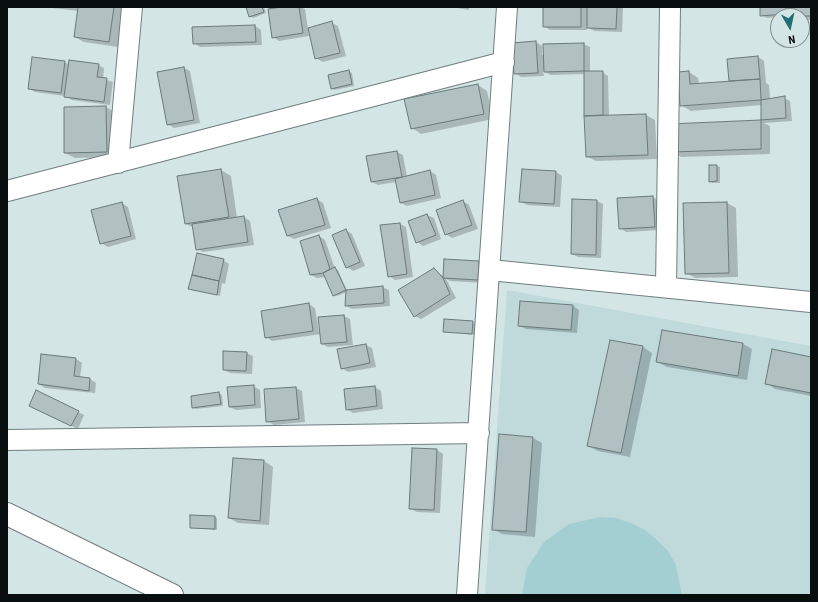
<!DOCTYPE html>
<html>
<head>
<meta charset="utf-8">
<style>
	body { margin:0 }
	#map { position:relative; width:818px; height:602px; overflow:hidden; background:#d4e5e6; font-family:"Roboto Condensed",sans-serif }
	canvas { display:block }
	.frame { position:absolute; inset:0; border:8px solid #080e0e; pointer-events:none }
	.north { position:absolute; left:770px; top:8px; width:40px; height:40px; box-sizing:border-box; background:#d4e5e6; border:1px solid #828f90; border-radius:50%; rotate:171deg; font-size:11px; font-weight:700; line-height:16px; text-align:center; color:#080e0e }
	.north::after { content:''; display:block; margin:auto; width:14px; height:18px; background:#226e73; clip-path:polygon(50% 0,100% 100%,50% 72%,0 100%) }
</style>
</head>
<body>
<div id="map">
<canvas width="818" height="602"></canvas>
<div class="frame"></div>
<div class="north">N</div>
</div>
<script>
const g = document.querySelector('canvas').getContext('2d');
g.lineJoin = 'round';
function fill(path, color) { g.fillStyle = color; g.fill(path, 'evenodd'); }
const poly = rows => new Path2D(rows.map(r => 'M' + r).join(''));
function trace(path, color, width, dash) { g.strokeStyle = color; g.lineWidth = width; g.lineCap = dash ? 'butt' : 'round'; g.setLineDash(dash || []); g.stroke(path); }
fill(poly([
	[507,290,811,346,811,595,485,595]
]), '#c0dadc');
fill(poly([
	[600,517,616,518,631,523,645,530,657,540,668,551,676,565,682,595,522,595,527,568,544,542,569,524]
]), '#a3cfd2');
fill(poly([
	[44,7,124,7,118,47,84,42,75,37,78,11],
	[247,7,264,7,266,13,253,18,250,16],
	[289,7,301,7,305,9,308,29,332,23,338,26,346,56,323,62,316,58,309,30,308,30,309,36,279,41,273,37],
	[451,7,469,7,469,10],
	[544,7,623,7,622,32,594,31,587,27,587,30,550,30,544,26],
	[761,7,811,7,811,20,802,20,802,16,795,16,795,8,791,8,792,16,767,18,761,15],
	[255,26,261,30,262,45,200,47,194,43],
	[536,42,542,46,542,55,583,44,590,47,590,72,602,72,608,76,609,116,646,115,655,120,657,159,596,161,586,156,585,74,551,75,543,71,544,76,521,77,515,73],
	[758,57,764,61,766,83,769,85,770,100,784,98,790,101,792,121,764,123,770,126,770,154,681,157,672,151,670,125,762,121,762,105,691,111,681,105,689,72,698,78,699,84,730,82,728,60],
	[65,62,69,65,98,65,104,68,103,79,113,82,110,105,72,100,65,96,35,92,29,89],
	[184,68,190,71,200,123,174,128,168,124],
	[349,71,352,73,354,86,334,90,332,88],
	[478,85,487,91,493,119,421,134,412,128],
	[106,107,115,112,116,157,75,158,65,153],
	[397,152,403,155,407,177,430,171,436,175,441,198,407,206,401,203,396,182,378,185,372,182],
	[717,166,720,167,720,183,712,183,710,181],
	[221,170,231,176,237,218,244,217,250,221,254,245,203,252,197,249,194,228,186,224,179,177],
	[523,170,556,172,562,176,560,207,527,205,520,201],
	[653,197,659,201,661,230,626,232,620,228],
	[317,199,323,203,331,228,294,239,288,236],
	[573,200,597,201,603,204,601,258,578,257,572,254],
	[463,201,469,205,478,229,452,238,446,234],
	[122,203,128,207,136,239,108,247,101,243],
	[727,203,736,208,738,277,695,278,686,273],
	[427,215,434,218,441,239,423,246,417,242,409,222],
	[400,224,406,227,413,277,395,280,389,276],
	[346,230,352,234,365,266,353,271,347,267],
	[319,236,325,240,335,269,338,270,347,291,382,287,389,290,390,306,352,309,346,306,347,292,337,296,334,295,326,277,317,278,311,275],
	[223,260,229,264,225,284,222,283,220,296,189,288],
	[478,262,485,265,484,283,450,281,446,279,456,298,421,319,415,316,434,269,444,277],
	[309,304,315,308,319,333,344,316,350,319,353,345,328,347,322,344,321,334,272,341,266,337],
	[573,306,579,310,577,333,526,329,519,326],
	[473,322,475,324,474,335,444,331],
	[743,344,752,349,747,380,667,367,657,362],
	[366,345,372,348,376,367,348,372,342,368,339,350],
	[643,347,652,353,630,457,598,451,588,446],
	[246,353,253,356,252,374,230,373,224,370],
	[42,355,76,359,82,363,80,378,90,379,96,383,95,393,45,388,39,384],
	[811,359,811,396,775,389,766,383],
	[253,386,260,390,261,408,236,410,230,407],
	[375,387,381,391,383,409,353,413,347,409],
	[296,388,302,391,305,422,274,425,267,421,265,390],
	[219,393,222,395,223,406,196,409,193,408],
	[36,409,78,412,84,415,78,429],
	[533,438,542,443,535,537,502,534,493,529],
	[437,450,443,454,440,513,417,512,411,509],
	[234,459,264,461,273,467,269,525,238,523,229,518],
	[215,517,217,518,217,530,191,528]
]), '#0003');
const building = poly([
	[78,7,114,7,109,42,74,37,78,7],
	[246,7,262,7,264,12,249,17,246,7],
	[282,7,299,7,303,33,272,38,268,9,282,7],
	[543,7,581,7,581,27,543,27,543,7],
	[587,7,617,7,616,29,587,28,587,7],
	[760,7,786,7,786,14,760,16,760,7],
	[794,7,811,7,811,16,794,16,794,7],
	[332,21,340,53,315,59,308,28,332,21],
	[255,25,256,42,193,44,192,27,255,25],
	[536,41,538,73,514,74,512,43,536,41],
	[584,43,584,71,544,72,543,44,584,43],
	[758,56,760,79,729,81,727,59,758,56],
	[32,57,65,61,61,93,28,89,32,57],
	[69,60,99,64,97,77,107,78,104,102,64,97,69,60],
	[184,67,194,120,167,125,157,72,184,67],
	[349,70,352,84,331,89,328,75,349,70],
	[584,71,603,71,603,115,584,116,584,71],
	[689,71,690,84,760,79,761,100,680,106,678,72,689,71],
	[478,84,484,114,411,129,404,99,478,84],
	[785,96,786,118,761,120,761,100,785,96],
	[106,106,107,152,64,153,64,107,106,106],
	[646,114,648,155,586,157,584,116,646,114],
	[761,120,761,149,671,152,669,124,761,120],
	[397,151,402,177,371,182,366,156,397,151],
	[709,165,717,165,717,181,709,182,709,165],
	[221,169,229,217,185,224,177,176,221,169],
	[522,169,556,171,554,204,519,202,522,169],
	[430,170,435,195,400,203,395,179,430,170],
	[653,196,655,227,619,229,617,198,653,196],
	[317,198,325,225,287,236,278,210,317,198],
	[572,199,597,200,596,255,571,254,572,199],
	[463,200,472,225,445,235,436,210,463,200],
	[122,202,131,236,100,244,91,210,122,202],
	[727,202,729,273,685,274,683,203,727,202],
	[427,214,436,235,416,243,408,221,427,214],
	[244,216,248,242,196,250,192,224,244,216],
	[400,223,407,274,388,277,380,225,400,223],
	[346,229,360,262,346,268,332,235,346,229],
	[319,235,330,269,323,273,310,275,300,241,319,235],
	[197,253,224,259,219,281,192,275,197,253],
	[444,259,479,261,478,280,443,278,444,259],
	[335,267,346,290,333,296,323,273,335,267],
	[434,268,443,278,450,294,414,317,398,290,434,268],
	[192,275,219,281,217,295,188,289,192,275],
	[383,286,384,303,345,306,346,290,383,286],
	[520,301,573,305,571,330,518,326,520,301],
	[309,303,313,331,265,338,261,311,309,303],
	[344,315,347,342,321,344,318,317,344,315],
	[444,319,473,321,472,334,443,332,444,319],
	[662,330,743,343,738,376,656,362,662,330],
	[610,340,643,346,621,453,587,446,610,340],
	[366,344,370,363,341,369,337,349,366,344],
	[772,349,811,357,811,393,765,384,772,349],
	[223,351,247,352,246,371,223,370,223,351],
	[41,354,76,358,74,376,90,378,89,391,38,384,41,354],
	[254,385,255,405,229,407,227,387,254,385],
	[375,386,377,406,346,410,344,389,375,386],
	[296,387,299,419,266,422,264,389,296,387],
	[36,390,79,411,71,426,29,406,36,390],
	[219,392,221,404,192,408,191,396,219,392],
	[499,434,533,437,526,532,492,530,499,434],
	[412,448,437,449,434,510,409,509,412,448],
	[233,458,264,460,260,521,228,518,233,458],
	[190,515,215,516,215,529,190,528,190,515]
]);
fill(building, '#b1c1c2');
trace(building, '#6b7a7b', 1);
const street = poly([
	[118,163,132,7],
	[7,191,504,62],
	[490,270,811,302],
	[666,287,670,7],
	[7,440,479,433],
	[467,595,507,7]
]);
const secondary = poly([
	[7,514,172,595]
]);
trace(street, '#6f7e7f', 22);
trace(secondary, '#6f7e7f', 24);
trace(street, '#fff', 20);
trace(secondary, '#fff', 22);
</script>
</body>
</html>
